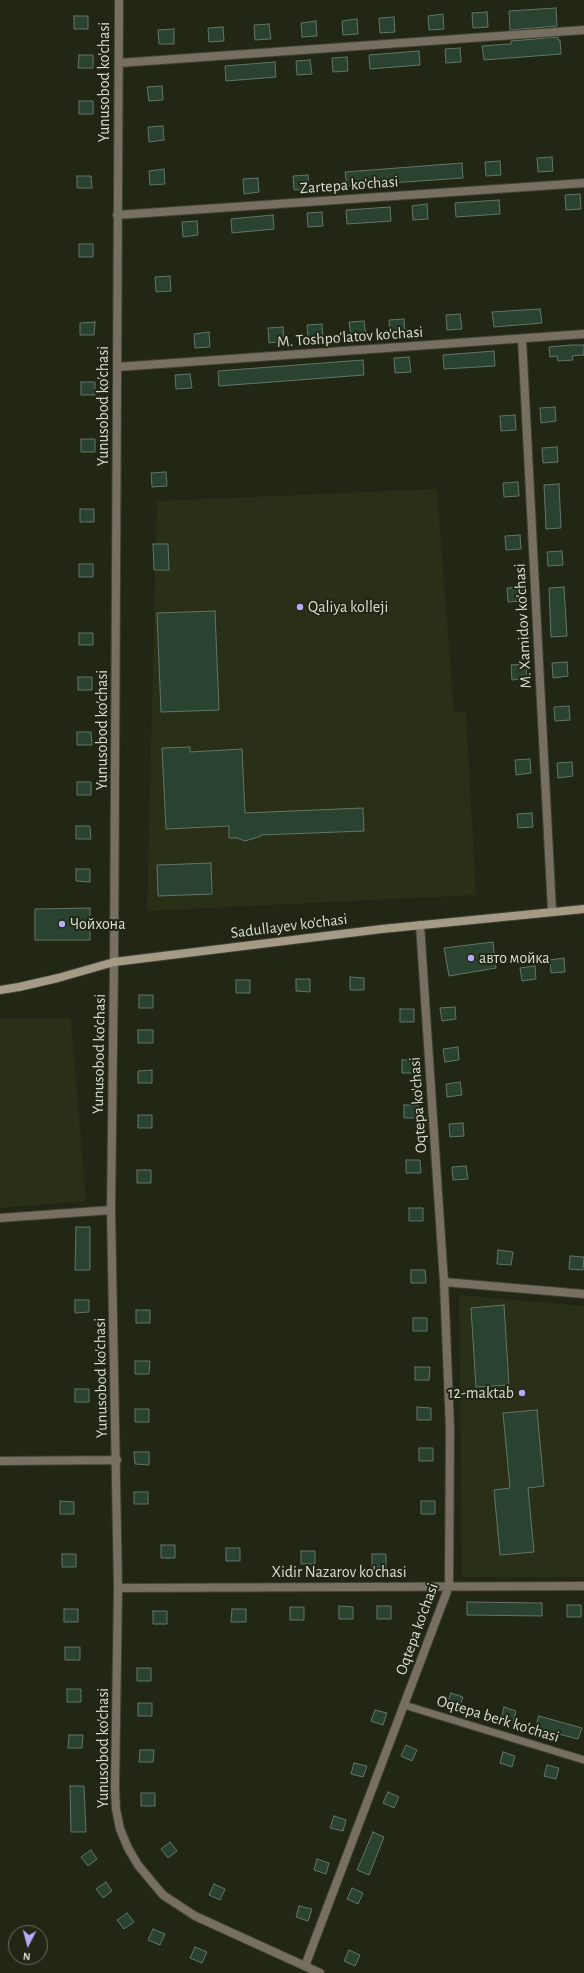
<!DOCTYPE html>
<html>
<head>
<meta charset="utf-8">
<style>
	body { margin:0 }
	#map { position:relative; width:584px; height:1973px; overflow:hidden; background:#222615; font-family:"Alegreya Sans",sans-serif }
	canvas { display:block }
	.north { position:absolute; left:8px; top:1925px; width:40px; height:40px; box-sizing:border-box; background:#222615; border:1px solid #6c6f61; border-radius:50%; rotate:186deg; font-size:11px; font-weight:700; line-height:16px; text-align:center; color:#daddd2 }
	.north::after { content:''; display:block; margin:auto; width:14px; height:18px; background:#b4acf9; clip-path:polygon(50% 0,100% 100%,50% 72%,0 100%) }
</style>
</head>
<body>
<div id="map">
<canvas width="584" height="1973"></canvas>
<div class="north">N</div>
</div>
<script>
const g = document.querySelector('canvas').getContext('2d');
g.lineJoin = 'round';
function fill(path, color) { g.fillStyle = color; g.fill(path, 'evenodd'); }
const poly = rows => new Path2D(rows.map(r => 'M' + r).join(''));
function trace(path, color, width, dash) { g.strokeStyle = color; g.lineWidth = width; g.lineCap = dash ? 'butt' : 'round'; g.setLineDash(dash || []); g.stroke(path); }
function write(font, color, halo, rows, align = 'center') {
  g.font = font + ' "Alegreya Sans",sans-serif'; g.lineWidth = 4; g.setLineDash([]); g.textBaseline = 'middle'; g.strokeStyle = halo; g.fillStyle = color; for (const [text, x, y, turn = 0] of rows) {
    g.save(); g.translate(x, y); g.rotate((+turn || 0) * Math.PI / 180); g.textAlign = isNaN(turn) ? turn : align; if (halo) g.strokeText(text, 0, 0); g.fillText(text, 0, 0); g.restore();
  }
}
fill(poly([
	[437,489,454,712,466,712,476,895,147,911,157,501],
	[71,1018,86,1201,0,1208,0,1019],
	[459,1295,584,1306,584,1577,462,1577]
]), '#2a2f17');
const building = poly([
	[556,8,557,26,510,30,509,11,556,8],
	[487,12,488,27,473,28,472,13,487,12],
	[443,14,444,29,429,30,428,16,443,14],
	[74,16,88,16,88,29,74,29,74,16],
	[394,17,395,32,380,33,379,18,394,17],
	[357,19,358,34,343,35,342,21,357,19],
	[316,21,317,36,302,37,301,23,316,21],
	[269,24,271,39,255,40,254,25,269,24],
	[223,27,224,41,209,42,208,28,223,27],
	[174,29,174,44,159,44,158,30,174,29],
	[558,37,558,40,560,40,561,54,484,60,482,46,511,44,511,41,558,37],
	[460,48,461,62,446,63,445,49,460,48],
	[419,51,420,65,370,69,369,55,419,51],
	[79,55,93,55,93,68,78,68,79,55],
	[347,57,348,71,333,72,332,58,347,57],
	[310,60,312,74,297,75,296,61,310,60],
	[275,62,276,77,226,81,225,66,275,62],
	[162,86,163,100,149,101,147,87,162,86],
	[79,101,93,101,93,114,79,114,79,101],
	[163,126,164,140,149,142,148,127,163,126],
	[552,157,553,171,538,172,537,158,552,157],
	[500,161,501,175,486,176,485,162,500,161],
	[462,163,463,178,347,186,345,172,462,163],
	[164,169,165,184,150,185,149,171,164,169],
	[308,175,309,189,294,190,293,176,308,175],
	[77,176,91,176,92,188,77,188,77,176],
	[258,178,259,192,244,194,243,179,258,178],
	[580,194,581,209,566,210,565,195,580,194],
	[499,200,500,214,456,217,455,203,499,200],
	[427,204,428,219,413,220,412,206,427,204],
	[390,207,391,221,347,224,346,210,390,207],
	[322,212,323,226,308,227,307,213,322,212],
	[273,215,274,229,232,233,231,219,273,215],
	[197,221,198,235,183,237,182,222,197,221],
	[79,244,93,244,93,257,79,257,79,244],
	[170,276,171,291,156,292,155,277,170,276],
	[540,309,542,323,494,327,492,312,540,309],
	[460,314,462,329,447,330,446,315,460,314],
	[404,319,405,333,390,334,389,320,404,319],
	[364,321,366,336,351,337,349,322,364,321],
	[95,322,94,335,80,335,80,323,95,322],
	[322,324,323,338,308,340,307,325,322,324],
	[283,327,284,341,269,343,268,328,283,327],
	[209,332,210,347,195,348,194,334,209,332],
	[572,345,584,345,584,355,572,356,573,360,558,361,557,356,550,357,549,347,572,345],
	[494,351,495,366,444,369,443,355,494,351],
	[409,357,411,372,395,373,394,358,409,357],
	[363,360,364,375,219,386,218,371,363,360],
	[190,374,192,388,176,389,175,375,190,374],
	[81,382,95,382,95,395,81,395,81,382],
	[555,407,556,421,541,423,540,408,555,407],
	[515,415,516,430,501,431,500,416,515,415],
	[81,439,95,439,95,452,81,452,81,439],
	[557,447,558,462,543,463,542,448,557,447],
	[166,472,167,486,152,487,151,473,166,472],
	[518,482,519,496,504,497,503,483,518,482],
	[559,484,561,528,546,529,544,485,559,484],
	[80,509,94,509,94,522,80,522,80,509],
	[520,535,521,549,506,550,505,536,520,535],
	[153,544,168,544,169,570,154,570,153,544],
	[562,551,563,565,548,566,547,552,562,551],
	[79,564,93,564,93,577,79,577,79,564],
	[522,587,524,601,508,602,507,588,522,587],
	[564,587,567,636,551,637,549,588,564,587],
	[215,611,219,710,161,712,157,613,215,611],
	[79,633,93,633,93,645,79,645,79,633],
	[567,662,568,676,553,678,552,663,567,662],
	[526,664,527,678,512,680,511,665,526,664],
	[78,677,92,677,92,690,78,690,78,677],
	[569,706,570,720,555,721,554,707,569,706],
	[77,732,91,732,92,745,77,745,77,732],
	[190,747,190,752,242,749,245,813,363,808,364,831,260,835,261,836,245,841,237,838,229,838,229,826,166,829,162,748,190,747],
	[530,759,531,773,516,775,515,760,530,759],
	[572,762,573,776,558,778,557,763,572,762],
	[77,782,91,782,91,795,77,795,77,782],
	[532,813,533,827,518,828,517,814,532,813],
	[76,826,90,826,91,839,76,839,76,826],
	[211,863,212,894,158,896,157,865,211,863],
	[76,869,90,869,90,882,76,881,76,869],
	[90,908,90,940,35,940,35,909,90,908],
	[493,942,496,968,449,976,444,948,493,942],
	[564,958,565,972,551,973,550,960,564,958],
	[535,966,536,979,522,981,520,968,535,966],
	[350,977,364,978,364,990,350,990,350,977],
	[296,979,310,979,310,992,296,991,296,979],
	[236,980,250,980,250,993,236,993,236,980],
	[139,995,153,995,153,1008,139,1008,139,995],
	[455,1007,456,1019,442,1021,440,1008,455,1007],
	[400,1009,414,1009,414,1022,400,1022,400,1009],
	[138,1030,153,1030,153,1043,138,1043,138,1030],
	[458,1047,459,1060,445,1062,443,1049,458,1047],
	[402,1060,416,1060,416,1073,402,1073,402,1060],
	[152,1070,152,1083,138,1083,138,1071,152,1070],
	[460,1082,462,1095,447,1097,446,1084,460,1082],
	[404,1105,418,1105,418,1118,404,1118,404,1105],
	[138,1115,152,1115,152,1128,138,1128,138,1115],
	[463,1123,464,1136,450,1137,449,1124,463,1123],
	[406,1160,420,1160,421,1173,406,1173,406,1160],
	[466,1166,468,1179,453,1180,452,1167,466,1166],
	[137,1170,151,1170,151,1183,137,1183,137,1170],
	[409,1208,423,1208,423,1221,409,1221,409,1208],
	[76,1227,90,1227,90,1270,75,1270,76,1227],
	[498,1250,513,1252,511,1265,497,1264,498,1250],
	[570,1256,584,1257,583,1270,569,1269,570,1256],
	[411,1270,425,1270,426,1283,411,1283,411,1270],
	[75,1300,89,1300,89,1312,75,1313,75,1300],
	[504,1305,509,1385,476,1387,471,1308,504,1305],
	[136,1310,150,1310,150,1323,136,1323,136,1310],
	[413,1318,427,1318,427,1331,413,1331,413,1318],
	[135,1361,150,1361,149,1374,135,1374,135,1361],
	[415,1367,430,1367,429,1380,415,1380,415,1367],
	[75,1389,89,1389,89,1402,75,1402,75,1389],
	[417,1407,431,1408,431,1420,417,1420,417,1407],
	[135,1409,149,1409,149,1422,135,1422,135,1409],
	[537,1410,544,1486,528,1488,534,1552,500,1555,494,1490,510,1488,503,1413,537,1410],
	[419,1448,433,1448,433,1461,419,1461,419,1448],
	[134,1452,149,1452,149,1465,135,1464,134,1452],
	[134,1492,148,1492,148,1504,134,1504,134,1492],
	[60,1501,74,1502,74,1514,60,1514,60,1501],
	[421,1501,435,1501,435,1514,421,1514,421,1501],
	[161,1545,175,1545,175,1558,161,1558,161,1545],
	[226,1548,240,1548,240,1561,226,1561,226,1548],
	[301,1551,315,1551,315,1564,301,1564,301,1551],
	[62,1554,76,1554,76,1567,62,1567,62,1554],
	[372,1554,386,1554,386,1567,372,1567,372,1554],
	[467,1602,542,1603,542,1616,467,1615,467,1602],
	[567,1605,581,1605,581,1617,567,1617,567,1605],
	[339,1606,353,1607,353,1619,339,1619,339,1606],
	[377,1606,391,1606,391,1619,377,1619,377,1606],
	[290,1607,304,1607,304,1620,290,1620,290,1607],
	[64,1609,78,1609,78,1622,64,1622,64,1609],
	[232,1609,246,1609,246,1622,231,1622,232,1609],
	[153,1611,167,1611,167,1624,153,1624,153,1611],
	[65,1647,80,1647,80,1660,65,1660,65,1647],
	[137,1668,151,1668,151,1681,137,1681,137,1668],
	[67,1689,81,1689,81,1702,67,1702,67,1689],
	[451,1693,463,1697,459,1708,447,1704,451,1693],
	[138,1703,152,1703,152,1716,138,1716,138,1703],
	[504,1707,516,1711,513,1722,501,1719,504,1707],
	[375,1710,387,1713,383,1725,371,1721,375,1710],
	[539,1716,582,1728,578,1739,535,1728,539,1716],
	[69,1735,83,1735,82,1748,68,1748,69,1735],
	[406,1745,417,1750,412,1761,401,1756,406,1745],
	[140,1750,154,1750,153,1762,139,1762,140,1750],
	[503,1752,515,1756,512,1767,500,1763,503,1752],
	[354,1763,367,1766,363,1777,351,1774,354,1763],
	[547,1765,559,1768,556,1779,544,1776,547,1765],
	[70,1786,84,1786,86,1832,71,1832,70,1786],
	[388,1792,399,1797,394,1808,383,1803,388,1792],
	[141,1793,155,1793,155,1806,141,1806,141,1793],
	[334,1816,346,1820,343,1831,330,1828,334,1816],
	[373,1832,384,1837,369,1875,357,1870,373,1832],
	[170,1842,177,1851,168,1858,161,1849,170,1842],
	[91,1850,97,1859,88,1866,81,1857,91,1850],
	[317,1859,329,1863,326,1874,314,1870,317,1859],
	[106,1882,112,1891,103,1898,96,1889,106,1882],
	[214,1884,225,1889,220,1900,209,1895,214,1884],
	[352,1888,363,1893,358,1904,347,1899,352,1888],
	[299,1906,312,1909,308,1921,296,1917,299,1906],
	[127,1913,134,1922,124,1929,117,1920,127,1913],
	[153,1929,165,1934,160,1945,148,1940,153,1929],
	[195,1947,207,1952,202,1963,190,1958,195,1947],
	[349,1950,360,1955,355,1966,344,1961,349,1950]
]);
fill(building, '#294330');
trace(building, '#637567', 1);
const lane = poly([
	[404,1705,584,1760]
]);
const street = poly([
	[119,0,114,962,111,1210,118,1588,115,1789,116,1809,120,1829,128,1848,138,1865,163,1895,195,1916,320,1973],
	[119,63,584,30],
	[117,215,584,183],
	[522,339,552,911],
	[117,367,584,334],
	[0,1218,111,1210],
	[444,1282,584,1294],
	[0,1461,117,1460],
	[118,1588,584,1586],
	[305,1966,449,1586,450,1428,444,1282,420,925]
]);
const secondary = poly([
	[0,990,19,987,58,978,114,962,382,929,584,909]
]);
trace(lane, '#3f4333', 9);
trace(street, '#3f4333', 10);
trace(secondary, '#3f4333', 10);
trace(lane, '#766f62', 7);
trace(street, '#766f62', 8);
trace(secondary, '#a59a86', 8);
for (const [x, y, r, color] of [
	[300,607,4,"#b4acf9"],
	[62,924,4,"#b4acf9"],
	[471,958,4,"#b4acf9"],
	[522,1393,4,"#b4acf9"]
]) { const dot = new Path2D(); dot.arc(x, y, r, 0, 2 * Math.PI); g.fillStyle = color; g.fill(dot); trace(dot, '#222615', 1.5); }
write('16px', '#daddd2', '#222615', [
	["Yunusobod ko'chasi",104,82,-90],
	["Zartepa ko'chasi",349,185,-4],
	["M. Toshpo'latov ko'chasi",350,337,-4],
	["Yunusobod ko'chasi",103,406,-90],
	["M. Xamidov ko'chasi",523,626,-93],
	["Yunusobod ko'chasi",102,730,-90],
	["Sadullayev ko'chasi",289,926,-7],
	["Yunusobod ko'chasi",99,1054,-89],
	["Oqtepa ko'chasi",418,1105,-94],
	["Yunusobod ko'chasi",101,1378,-91],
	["Xidir Nazarov ko'chasi",339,1572],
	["Oqtepa ko'chasi",417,1629,-70],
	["Oqtepa berk ko'chasi",498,1719,17],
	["Yunusobod ko'chasi",103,1748,-90]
]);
write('16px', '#daddd2', '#222615', [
	["Qaliya kolleji",308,607],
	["Чойхона",70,924],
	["авто мойка",479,958],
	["12-maktab",514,1393,"right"]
], 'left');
</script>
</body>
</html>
